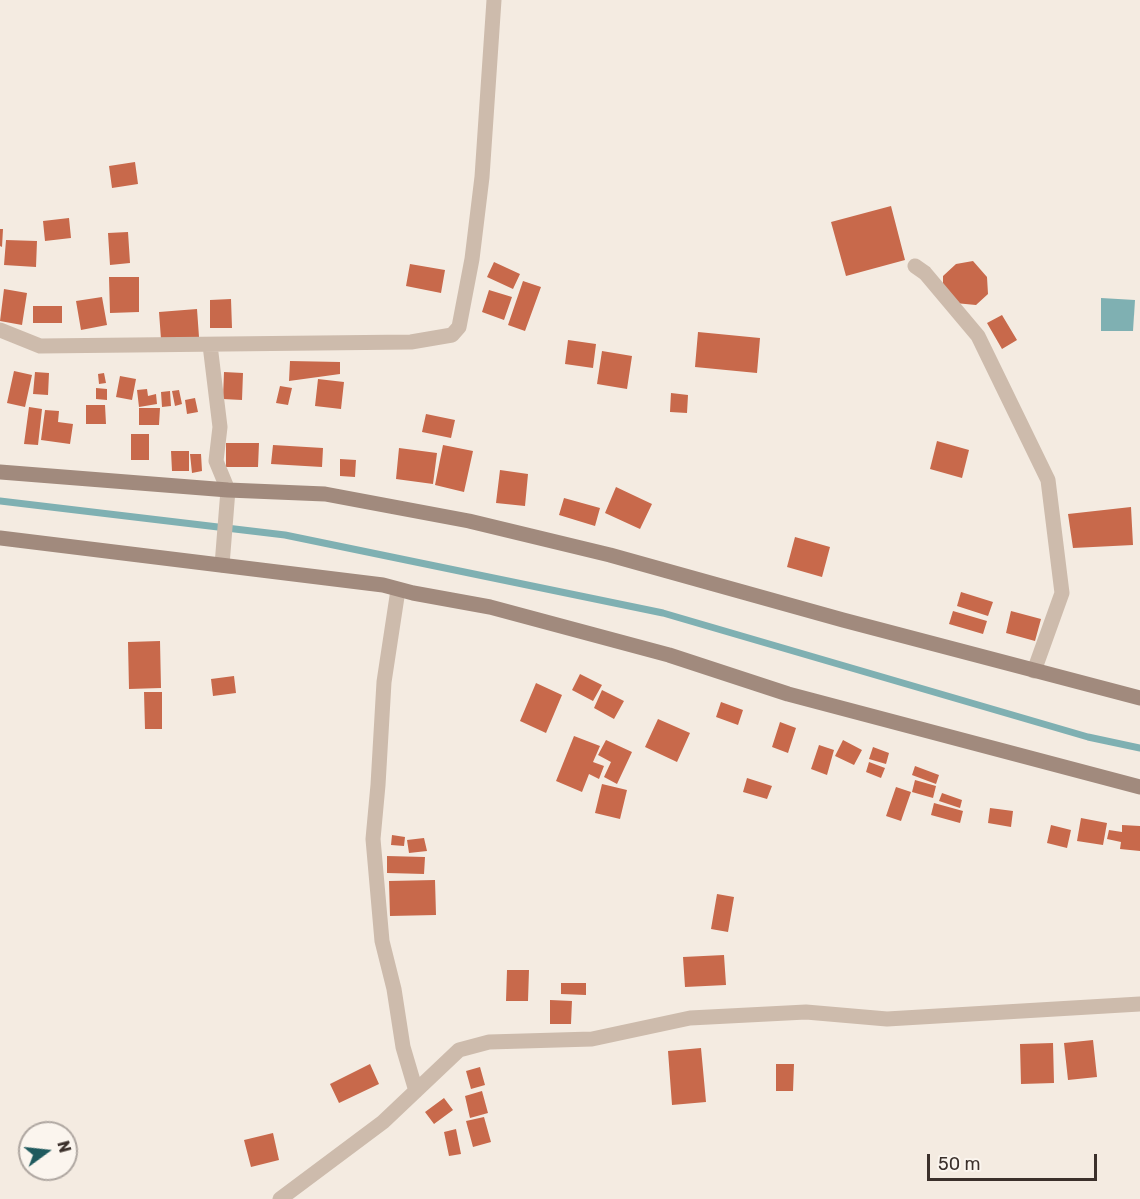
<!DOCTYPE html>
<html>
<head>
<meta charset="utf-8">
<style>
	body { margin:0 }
	#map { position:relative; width:1140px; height:1199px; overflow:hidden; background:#f4ebe1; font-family:Rubik,sans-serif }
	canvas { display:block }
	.north { position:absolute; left:18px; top:1121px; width:60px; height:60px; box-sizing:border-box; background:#fbf5ee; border:2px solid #aea6a0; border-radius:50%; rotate:75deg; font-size:16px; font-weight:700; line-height:24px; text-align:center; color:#3b302b }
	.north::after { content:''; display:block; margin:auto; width:21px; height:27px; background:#1f5a5e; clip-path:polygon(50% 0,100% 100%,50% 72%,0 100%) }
	.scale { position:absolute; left:927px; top:1154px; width:170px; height:27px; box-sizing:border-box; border:3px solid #3b302b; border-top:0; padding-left:8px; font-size:18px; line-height:21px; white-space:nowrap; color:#3b302b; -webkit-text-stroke:4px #fbf5ee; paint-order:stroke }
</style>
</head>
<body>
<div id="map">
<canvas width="1140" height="1199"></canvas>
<div class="north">N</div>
<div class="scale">50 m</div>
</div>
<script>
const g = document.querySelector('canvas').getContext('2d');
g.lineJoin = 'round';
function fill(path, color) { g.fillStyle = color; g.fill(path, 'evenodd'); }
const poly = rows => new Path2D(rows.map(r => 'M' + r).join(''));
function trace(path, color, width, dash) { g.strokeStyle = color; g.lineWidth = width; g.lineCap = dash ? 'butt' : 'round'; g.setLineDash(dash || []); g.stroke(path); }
fill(poly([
	[1101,298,1135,300,1133,331,1101,331]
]), '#7fb0b2');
trace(poly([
	[0,501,285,535,663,613,1088,737,1140,748]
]), '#7fb0b2', 7);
fill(poly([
	[135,162,138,184,112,188,109,166],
	[891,206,905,260,846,276,831,222],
	[69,218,71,238,45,241,43,221],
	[0,229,3,229,2,247,0,246],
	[128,232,130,263,110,265,108,233],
	[6,240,37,241,36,267,4,265],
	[973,261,987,277,988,294,976,305,955,303,943,292,943,276,956,264],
	[494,262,520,274,513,289,487,277],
	[410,264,445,270,441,293,406,286],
	[109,277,139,277,139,312,110,313],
	[523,281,541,287,525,331,508,325],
	[4,289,27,293,22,325,0,321],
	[489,290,512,297,504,320,482,312],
	[102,297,107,325,81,330,76,301],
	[231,299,232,328,210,328,210,300],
	[33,306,62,306,62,323,33,323],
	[197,309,199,337,161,339,159,312],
	[1002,315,1017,340,1002,349,987,323],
	[698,332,760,338,757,373,695,367],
	[568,340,596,344,593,368,565,364],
	[602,351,632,356,627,389,597,384],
	[290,361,340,362,340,374,289,381],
	[14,371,32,375,25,407,7,403],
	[35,372,49,373,48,395,33,394],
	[224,372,243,373,242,400,223,399],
	[104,373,106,383,99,384,98,374],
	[120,376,136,379,132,400,116,397],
	[318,379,344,382,341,409,315,406],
	[280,386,292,388,288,405,276,403],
	[96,388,107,389,107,400,96,399],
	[147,389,148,396,156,394,157,404,139,407,137,390],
	[179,390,182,404,175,406,172,391],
	[170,391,171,406,162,407,161,392],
	[671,393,688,395,687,413,670,412],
	[195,398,198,412,187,414,185,400],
	[86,405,105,405,106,424,86,424],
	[29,407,42,409,38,445,24,444],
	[139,408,160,408,159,425,139,425],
	[45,410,59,411,58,422,73,424,70,444,41,440],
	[426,414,455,420,451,438,422,432],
	[131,434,149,434,149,460,131,460],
	[937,441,969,450,962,478,930,469],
	[226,443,259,443,258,467,226,467],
	[273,445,323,448,322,467,271,464],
	[443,445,473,451,464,492,435,485],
	[399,448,437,453,433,484,396,479],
	[171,451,189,451,189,471,172,471],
	[190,454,201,454,202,471,192,473],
	[340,459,356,460,355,477,340,476],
	[500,470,528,474,525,506,496,503],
	[616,487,652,504,640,529,605,513],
	[564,498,600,508,595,526,559,515],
	[1131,507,1133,545,1073,548,1068,514],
	[795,537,830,547,822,577,787,567],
	[961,592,993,602,988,616,957,606],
	[953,611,987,621,983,634,949,624],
	[1011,611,1041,619,1035,641,1006,633],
	[160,641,161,688,129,689,128,642],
	[580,674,602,685,593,701,572,690],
	[234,676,236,693,213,696,211,679],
	[536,683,562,695,546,733,520,721],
	[602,690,624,701,614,719,594,708],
	[144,692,162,692,162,729,145,729],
	[721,702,743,710,738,725,716,717],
	[658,719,690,733,677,762,645,747],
	[780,722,796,728,788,753,772,747],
	[574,736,600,746,593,762,604,766,599,779,589,774,582,792,556,781],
	[606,740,632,752,617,784,604,777,611,762,598,755],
	[843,740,862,750,854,765,835,756],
	[819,745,834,750,827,775,811,769],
	[873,747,889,753,886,764,869,759],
	[869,762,885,768,881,778,866,772],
	[915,766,939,775,936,784,912,775],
	[747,778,772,786,767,799,743,792],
	[915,780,936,786,933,798,912,792],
	[602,784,627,790,620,819,595,813],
	[896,787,911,792,901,821,886,816],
	[942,793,962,800,960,808,939,801],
	[934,803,963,811,960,823,931,815],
	[990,808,1013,811,1011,827,988,823],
	[1081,818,1107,823,1103,845,1077,841],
	[1051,825,1071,830,1067,848,1047,843],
	[1122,825,1140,826,1140,851,1120,849,1121,842,1107,839,1109,830,1122,832],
	[392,835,405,837,404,846,391,845],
	[424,838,427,851,409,853,407,840],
	[387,856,425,857,424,874,387,873],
	[435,880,436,915,390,916,389,881],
	[717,894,734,897,728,932,711,929],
	[724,955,726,985,685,987,683,957],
	[507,970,529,970,528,1001,506,1001],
	[561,983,586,983,586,995,561,994],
	[550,1000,572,1001,571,1024,550,1024],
	[1093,1040,1097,1077,1068,1080,1064,1043],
	[1053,1043,1054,1083,1021,1084,1020,1044],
	[701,1048,706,1102,672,1105,668,1051],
	[370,1064,379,1084,339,1103,330,1084],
	[776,1064,794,1064,793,1091,776,1091],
	[480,1067,485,1085,471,1089,466,1071],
	[482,1091,488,1113,470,1118,465,1096],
	[444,1098,453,1110,434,1124,425,1112],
	[484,1117,491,1142,473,1147,466,1121],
	[456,1129,461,1154,449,1156,444,1132],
	[273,1133,279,1160,251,1167,244,1140]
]), '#c8694b');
trace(poly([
	[915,266,925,273,978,336,1048,480,1062,593,1034,671],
	[0,330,40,346,411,342,452,335,459,327,472,259,482,177,494,0],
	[210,345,220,427,216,461,228,490,222,565],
	[398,590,384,682,378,785,373,839,382,941,394,989,403,1047,416,1091],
	[280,1199,383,1122,459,1050,489,1042,592,1039,690,1018,806,1012,887,1019,1140,1004]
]), '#cdbbac', 15);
trace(poly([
	[0,472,228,490,325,494,469,521,610,555,843,620,1140,698],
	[0,538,383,585,413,593,490,607,669,655,788,694,1140,787]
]), '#a18a7d', 15);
</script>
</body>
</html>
